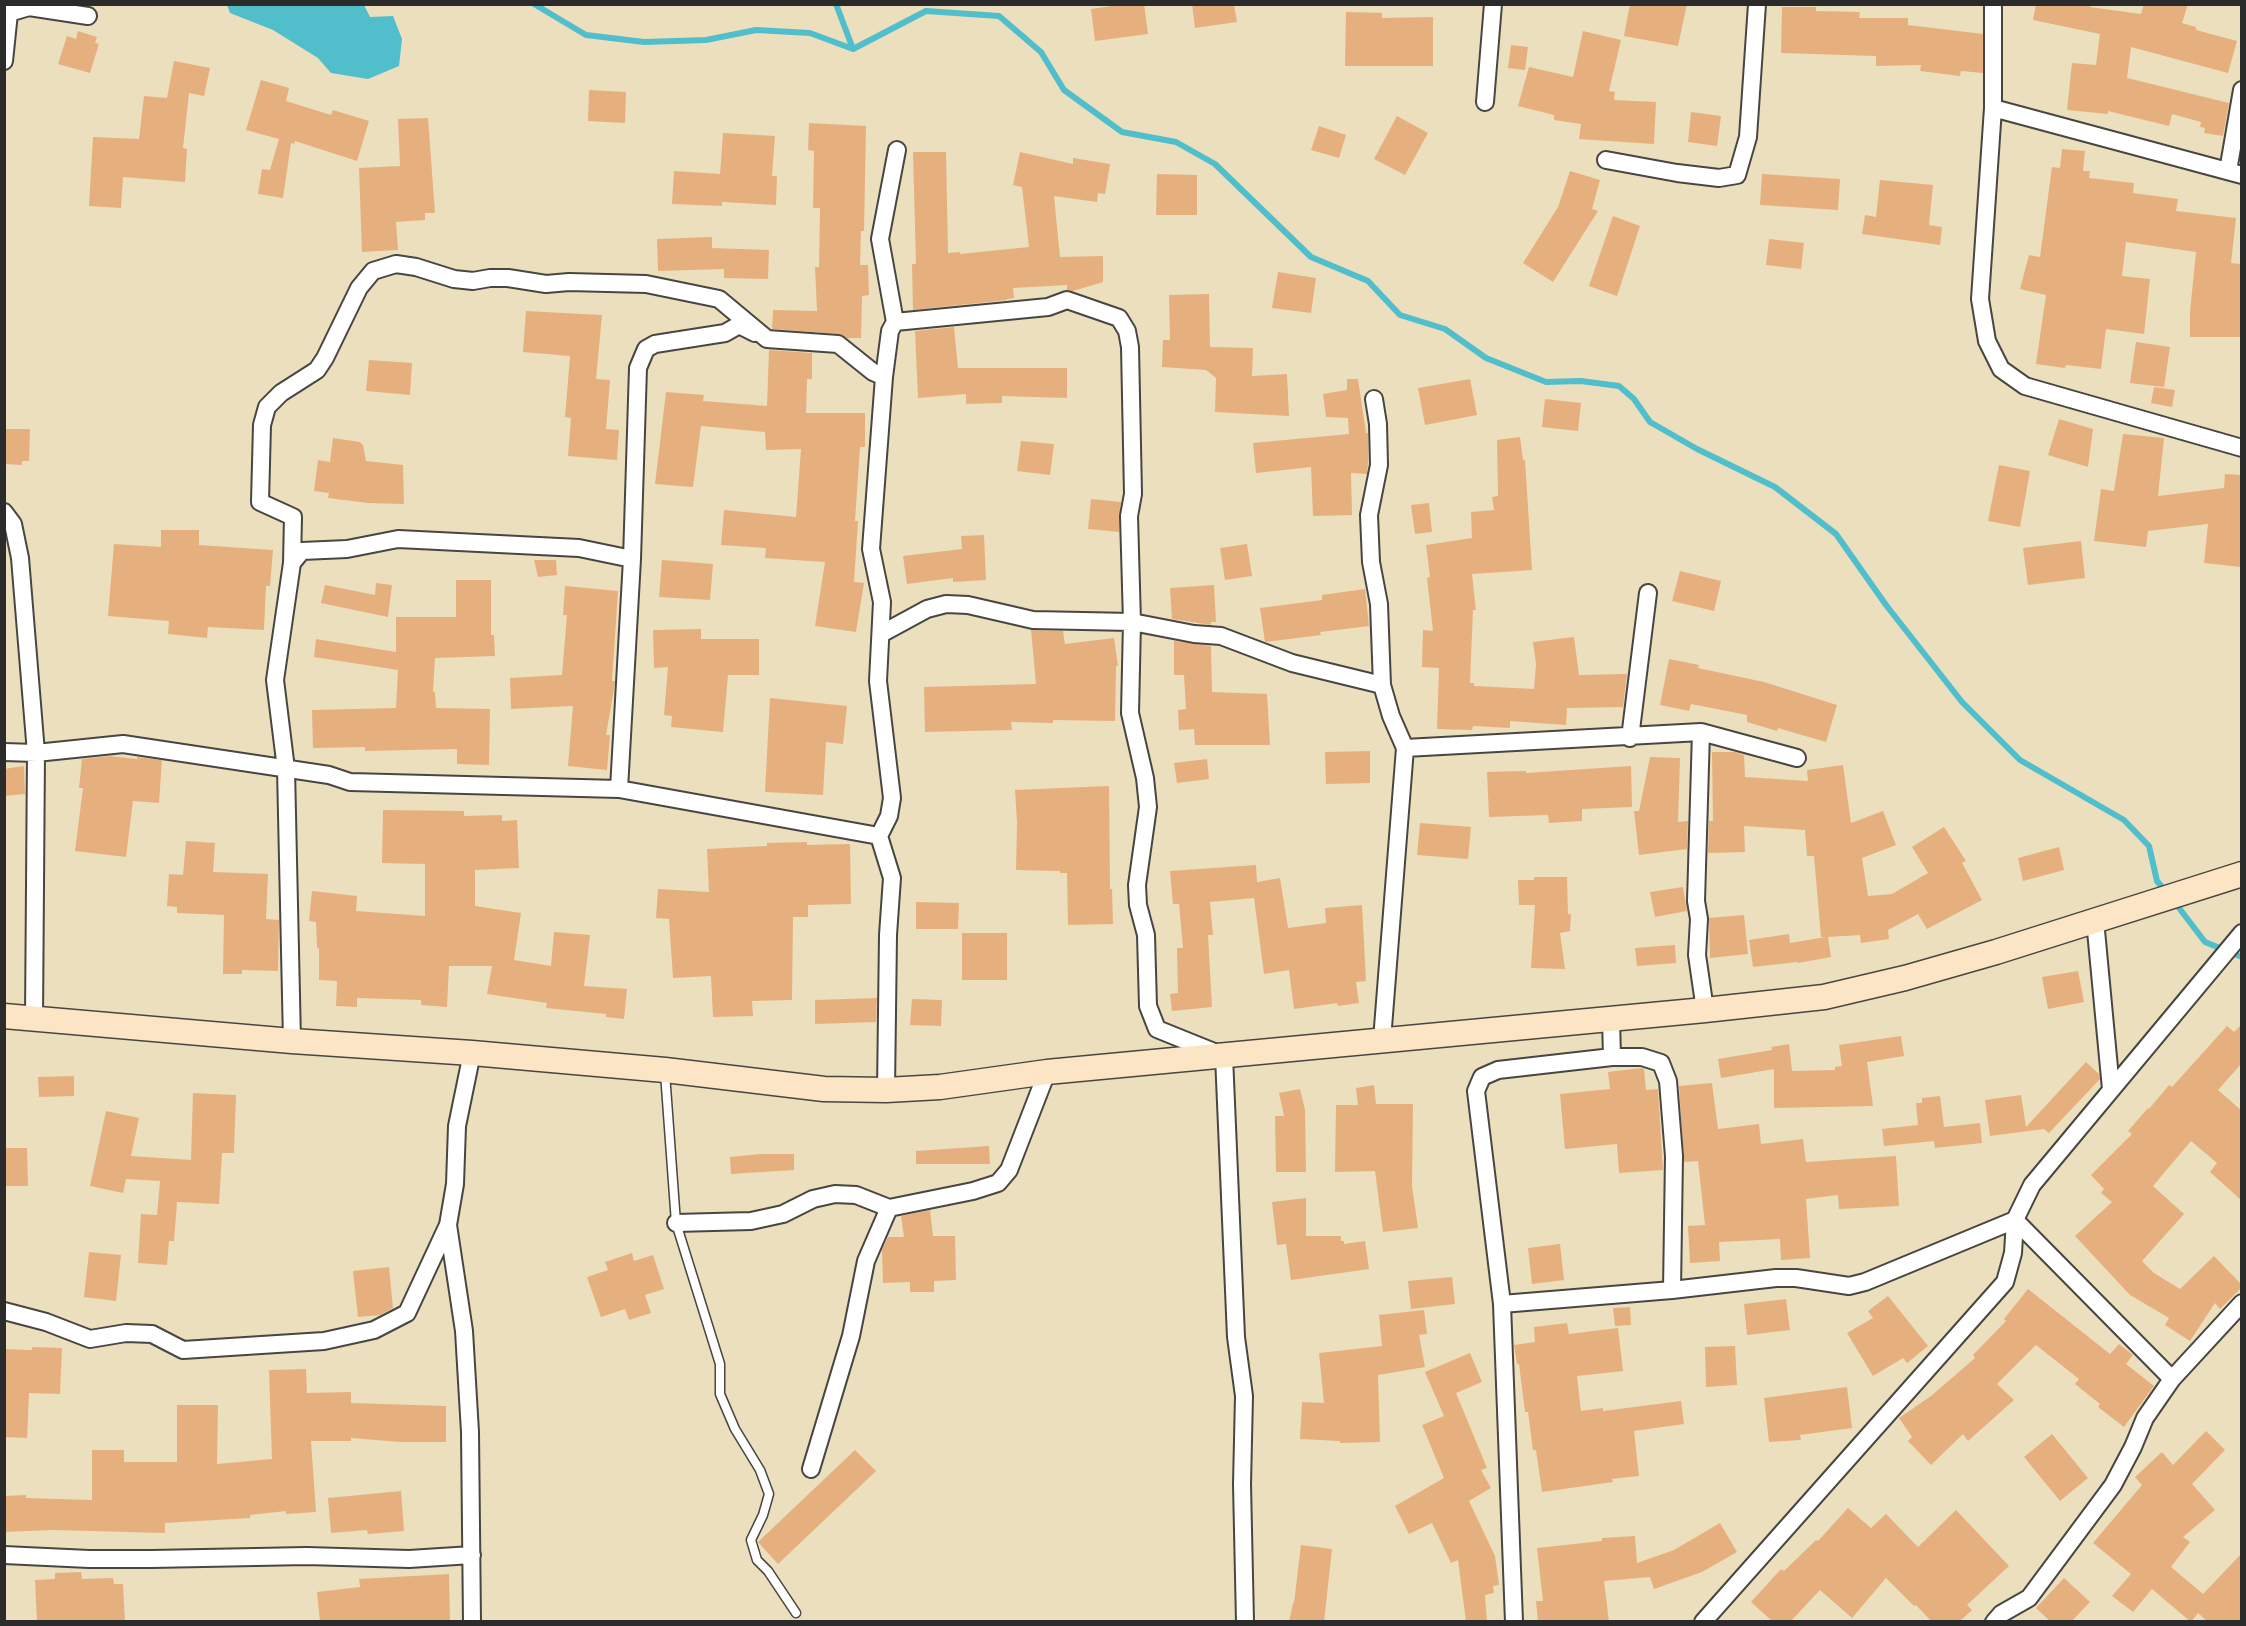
<!DOCTYPE html>
<html>
<head>
<meta charset="utf-8">
<style>
	body { margin:0 }
	#map { position:relative; width:2246px; height:1626px; overflow:hidden; background:#ecdfbe; font-family:Mynerve,sans-serif }
	canvas { display:block }
	.frame { position:absolute; inset:0; border:6px solid #2b2b2b; pointer-events:none }
</style>
</head>
<body>
<div id="map">
<canvas width="2246" height="1626"></canvas>
<div class="frame"></div>
</div>
<script>
const g = document.querySelector('canvas').getContext('2d');
g.lineJoin = 'round';
function fill(path, color) { g.fillStyle = color; g.fill(path, 'evenodd'); }
const poly = rows => new Path2D(rows.map(r => 'M' + r).join(''));
function trace(path, color, width, dash) { g.strokeStyle = color; g.lineWidth = width; g.lineCap = dash ? 'butt' : 'round'; g.setLineDash(dash || []); g.stroke(path); }
fill(poly([
	[227,5,364,5,370,17,393,16,402,39,399,66,368,79,331,73,318,58,273,30,230,13]
]), '#51becc');
trace(poly([
	[534,4,586,35,644,42,706,40,756,30,810,33,853,49,926,11,999,16,1041,52,1064,90,1122,132,1176,142,1215,164,1311,257,1368,281,1400,315,1445,329,1486,358,1546,382,1581,381,1619,386,1634,399,1650,422,1697,449,1775,487,1836,534,1886,605,1962,702,2020,760,2124,820,2149,846,2157,881,2166,892],
	[836,4,853,49],
	[2173,900,2205,942,2242,957]
]), '#51becc', 6);
fill(poly([
	[1125,4,1144,4,1148,34,1095,41,1091,9],
	[1192,4,1234,4,1237,22,1195,28],
	[1630,4,1687,4,1678,46,1624,36],
	[2036,4,2091,4,2090,7,2141,14,2144,4,2188,4,2182,23,2196,27,2196,30,2237,41,2228,73,2131,47,2127,78,2229,103,2223,136,2204,133,2205,128,2200,127,2201,122,2172,114,2169,126,2108,111,2108,114,2067,110,2072,63,2096,65,2100,34,2033,20],
	[1782,7,1816,7,1816,11,1860,12,1859,18,1908,18,1908,25,1983,34,1983,73,1961,71,1960,76,1920,71,1921,65,1876,66,1876,56,1781,53],
	[1346,12,1382,13,1382,18,1433,17,1433,66,1345,66],
	[78,31,97,37,95,43,99,44,90,73,58,64,67,36,76,39],
	[1583,31,1621,40,1609,91,1615,92,1614,100,1656,102,1654,144,1579,139,1581,124,1554,120,1554,115,1518,106,1529,67,1573,77],
	[1511,45,1528,47,1525,70,1508,68],
	[174,61,210,68,204,96,189,93,183,148,187,149,185,182,123,177,121,208,89,206,93,137,139,139,144,96,167,98],
	[261,80,289,88,286,101,331,115,333,110,369,121,357,161,295,141,294,144,291,143,283,198,258,194,262,169,270,170,279,139,246,130],
	[589,90,626,92,625,123,588,121],
	[1691,112,1721,116,1717,146,1688,142],
	[1397,116,1428,133,1405,175,1374,159],
	[428,118,435,213,425,213,425,220,396,222,398,250,362,252,359,168,400,166,398,119],
	[809,123,866,126,864,231,861,231,860,265,868,265,869,295,862,296,861,338,847,338,839,334,772,329,773,310,817,311,815,267,819,267,820,208,813,208,814,151,808,150],
	[1319,126,1346,135,1339,158,1311,150],
	[723,133,775,136,772,176,777,176,776,205,722,202,722,206,672,204,674,171,720,174],
	[2062,149,2085,151,2083,171,2090,171,2089,178,2134,183,2133,193,2178,199,2176,211,2236,218,2231,263,2241,264,2241,337,2190,337,2190,312,2196,252,2126,242,2122,276,2150,279,2144,334,2106,329,2101,369,2066,365,2065,368,2036,364,2046,295,2020,289,2029,255,2040,257,2052,167,2060,168],
	[913,152,946,152,948,253,960,252,960,254,1029,247,1022,187,1013,185,1020,152,1073,164,1073,158,1110,164,1105,194,1098,193,1097,202,1054,196,1060,257,1103,256,1103,282,1073,291,1067,290,1067,285,1013,288,1014,298,1007,299,1007,300,913,310,912,264,916,264],
	[1570,171,1600,180,1592,209,1598,211,1553,282,1523,263,1558,207],
	[1157,174,1197,175,1197,215,1156,215],
	[1762,174,1840,179,1838,210,1760,205],
	[1880,180,1933,185,1929,225,1942,227,1940,245,1862,234,1865,215,1876,217],
	[1613,216,1640,226,1617,296,1589,286],
	[712,237,712,248,769,250,768,279,724,278,724,269,658,271,657,239],
	[1769,239,1804,243,1801,269,1766,265],
	[1278,272,1316,278,1311,313,1272,308],
	[1209,294,1210,347,1253,348,1252,376,1287,374,1289,416,1215,412,1216,378,1206,370,1162,367,1163,340,1170,340,1169,295],
	[526,311,602,315,596,379,610,380,606,429,619,430,617,460,568,456,571,418,565,417,570,356,523,352],
	[954,327,958,368,1067,368,1067,398,1002,396,1002,403,966,404,966,394,918,398,915,331],
	[2136,342,2170,347,2164,387,2130,383],
	[769,350,812,353,812,379,807,379,806,413,865,413,865,447,860,447,855,521,858,521,854,582,864,583,856,632,815,626,825,562,765,558,766,548,721,545,724,510,796,517,801,449,766,450,765,432,701,426,693,487,655,484,666,392,704,395,703,401,767,406],
	[369,360,412,363,410,395,366,391],
	[1347,379,1358,379,1366,433,1368,433,1368,464,1367,474,1351,473,1352,515,1313,516,1311,467,1256,473,1253,443,1349,434,1348,418,1326,417,1323,394,1347,390],
	[1470,379,1477,415,1425,425,1418,388],
	[2154,387,2175,390,2172,407,2151,403],
	[1545,399,1581,403,1578,431,1542,427],
	[2059,419,2093,429,2088,467,2048,455],
	[4,429,30,429,29,461,22,461,22,465,4,464],
	[2123,434,2164,438,2158,496,2224,488,2225,474,2241,475,2241,567,2204,563,2208,524,2148,531,2146,547,2094,541,2101,489,2114,491],
	[1520,437,1523,460,1525,460,1532,570,1472,574,1476,610,1473,610,1470,683,1474,683,1474,686,1534,689,1536,664,1533,642,1574,637,1579,675,1627,674,1623,707,1567,708,1566,725,1510,721,1510,728,1473,726,1472,730,1437,729,1439,668,1422,667,1423,630,1433,631,1427,578,1430,577,1426,545,1472,538,1471,512,1494,510,1492,497,1498,496,1497,440],
	[333,438,360,442,363,445,366,461,403,465,404,504,368,503,328,498,329,493,314,491,318,460,330,462],
	[1021,441,1054,444,1050,475,1017,471],
	[1999,465,2030,471,2020,527,1988,521],
	[1091,499,1121,502,1119,532,1088,529],
	[1429,503,1432,532,1415,534,1411,505],
	[161,530,199,530,199,545,273,550,270,586,266,586,264,630,208,627,207,638,168,634,169,621,108,616,114,544,161,547],
	[984,535,986,580,953,582,953,578,907,584,903,556,962,549,961,536],
	[2081,541,2085,578,2028,585,2023,548],
	[1247,544,1252,576,1225,580,1220,548],
	[534,560,556,560,557,575,538,577],
	[662,560,713,564,710,600,659,597],
	[1680,571,1721,581,1714,611,1672,601],
	[456,580,491,580,491,635,494,635,495,656,435,658,433,692,435,692,436,708,490,709,489,765,457,764,457,749,365,751,365,747,313,748,312,710,396,708,398,670,314,657,316,639,396,652,396,617,456,617],
	[376,583,392,585,388,617,321,603,325,585,375,595],
	[1214,585,1216,622,1211,622,1211,625,1172,619,1170,588],
	[565,586,618,591,612,681,615,681,614,689,606,735,610,735,607,770,568,766,573,706,511,709,510,678,562,675,567,615,563,615],
	[1365,589,1369,626,1320,632,1321,635,1265,642,1260,608,1322,600,1322,595],
	[701,629,701,639,759,639,759,675,728,675,723,732,671,727,672,716,664,715,668,667,654,668,653,630],
	[1031,630,1063,631,1065,644,1114,638,1118,666,1116,666,1115,721,1053,720,1053,723,1011,722,1012,730,925,732,924,687,1036,684],
	[1174,641,1211,646,1212,692,1267,694,1270,745,1195,745,1194,729,1179,730,1178,710,1186,709,1184,675,1174,675],
	[1669,659,1699,665,1698,668,1764,682,1837,705,1826,742,1778,728,1777,731,1747,722,1747,715,1691,704,1689,711,1660,705],
	[770,698,847,706,843,744,826,742,823,795,765,792],
	[1370,751,1370,783,1326,784,1325,752],
	[1712,752,1735,752,1744,755,1745,777,1808,781,1807,770,1843,765,1851,823,1883,811,1896,845,1862,858,1868,896,1892,894,1928,873,1912,847,1944,827,1966,861,1962,863,1982,900,1927,929,1918,914,1888,930,1889,939,1861,943,1860,935,1828,937,1831,957,1798,963,1797,962,1753,967,1749,940,1789,934,1790,943,1826,937,1821,937,1814,856,1807,856,1805,830,1744,826,1745,852,1708,853,1709,821,1713,821],
	[110,756,137,759,137,757,162,760,159,803,133,801,126,857,75,851,83,788,79,788,82,759],
	[1650,757,1680,758,1678,822,1688,821,1687,849,1639,855,1634,811,1639,811],
	[1207,759,1209,779,1177,783,1174,763],
	[24,766,25,794,4,796,4,769],
	[1631,766,1632,807,1582,809,1582,821,1549,823,1548,815,1489,817,1487,772,1526,771,1526,773],
	[1109,786,1110,889,1112,889,1113,924,1068,925,1067,873,1060,873,1060,871,1016,870,1017,822,1015,790],
	[383,810,464,811,464,816,502,815,502,821,517,820,519,868,475,870,475,906,521,913,514,960,551,966,554,932,590,935,584,986,627,989,624,1019,606,1017,606,1014,546,1008,547,1003,487,994,492,966,449,966,447,1007,421,1005,421,1000,357,998,357,1007,336,1006,337,981,319,980,319,948,317,948,316,922,309,921,312,891,357,896,356,911,425,916,425,864,382,863],
	[1420,823,1471,827,1468,859,1417,855],
	[186,841,215,843,213,872,268,874,266,919,279,920,278,971,242,970,242,974,223,974,224,915,177,913,177,907,167,906,169,874,183,875],
	[807,842,807,845,850,844,851,904,808,905,808,917,793,917,792,1000,752,1001,753,1016,713,1017,711,976,673,978,669,919,656,918,658,889,709,892,707,849,767,846,767,843],
	[2059,847,2064,870,2023,881,2018,858],
	[1256,865,1257,882,1280,878,1288,928,1326,923,1325,908,1362,905,1366,981,1356,982,1359,1003,1338,1006,1337,1003,1294,1009,1289,970,1264,974,1254,898,1210,902,1213,935,1208,935,1212,1007,1172,1011,1170,994,1178,993,1177,948,1183,948,1179,904,1173,904,1170,871],
	[1534,877,1567,877,1568,914,1571,914,1570,931,1560,933,1565,969,1531,968,1535,905,1519,905,1518,880,1534,880],
	[1683,887,1687,911,1655,917,1650,892],
	[916,902,959,903,958,929,916,929],
	[1744,915,1748,954,1710,958,1709,918],
	[962,933,1007,933,1007,980,962,980],
	[1675,945,1676,963,1637,966,1635,948],
	[2078,971,2084,1002,2048,1009,2042,977],
	[877,998,876,1022,815,1024,815,1000],
	[912,999,942,1000,941,1026,910,1025],
	[2241,1025,2241,1064,2218,1090,2241,1110,2241,1200,2210,1172,2217,1163,2191,1141,2153,1186,2184,1214,2142,1261,2154,1273,2180,1289,2214,1256,2241,1284,2241,1288,2220,1309,2215,1303,2190,1341,2165,1325,2169,1318,2130,1295,2075,1236,2112,1202,2101,1193,2104,1189,2091,1175,2132,1134,2128,1131,2148,1108,2149,1109,2169,1085,2172,1087,2227,1026,2234,1032],
	[1901,1036,1904,1056,1867,1062,1873,1106,1774,1108,1774,1069,1721,1078,1718,1059,1772,1050,1771,1047,1789,1044,1792,1071,1835,1070,1835,1067,1842,1066,1839,1045],
	[2086,1062,2099,1074,2100,1079,2049,1133,2044,1129,1990,1136,1985,1100,2021,1095,2026,1127],
	[1642,1068,1644,1069,1646,1090,1658,1089,1663,1170,1619,1173,1617,1144,1565,1149,1560,1094,1610,1089,1608,1072],
	[74,1076,74,1096,39,1097,38,1077],
	[1712,1083,1718,1129,1759,1124,1761,1144,1803,1139,1806,1162,1896,1156,1899,1206,1839,1209,1838,1195,1806,1199,1810,1258,1781,1260,1780,1239,1719,1242,1720,1261,1690,1263,1688,1226,1705,1225,1698,1161,1684,1162,1679,1086],
	[1374,1085,1376,1104,1413,1104,1412,1186,1418,1228,1383,1232,1375,1171,1335,1172,1336,1105,1358,1105,1356,1088],
	[1300,1089,1305,1110,1306,1172,1276,1172,1275,1116,1284,1116,1279,1093],
	[193,1093,236,1095,234,1153,222,1153,219,1204,177,1202,174,1241,169,1241,167,1265,138,1263,141,1214,157,1215,160,1181,126,1179,123,1193,90,1186,106,1111,139,1118,131,1156,191,1160],
	[1940,1096,1944,1127,1980,1123,1982,1143,1935,1148,1934,1141,1884,1146,1882,1129,1918,1125,1916,1103,1922,1103,1922,1098],
	[989,1146,990,1164,916,1164,916,1151],
	[4,1148,27,1148,28,1186,4,1186],
	[761,1154,794,1154,794,1170,731,1174,730,1157],
	[1306,1198,1306,1236,1341,1236,1341,1241,1344,1241,1344,1244,1365,1241,1369,1269,1291,1280,1286,1244,1277,1245,1272,1202],
	[930,1210,933,1236,955,1236,956,1280,934,1281,934,1292,910,1292,910,1282,883,1283,882,1250,888,1237,904,1237,901,1216],
	[1560,1244,1564,1280,1532,1284,1528,1248],
	[89,1252,121,1255,116,1301,84,1297],
	[632,1253,634,1261,653,1255,664,1289,645,1295,651,1313,629,1320,625,1309,601,1317,587,1277,608,1270,605,1262],
	[389,1267,393,1308,380,1315,358,1317,353,1271],
	[1452,1277,1455,1304,1411,1309,1408,1281],
	[2028,1289,2110,1354,2119,1344,2133,1355,2126,1364,2154,1386,2124,1427,2098,1407,2100,1404,2075,1384,2079,1379,2036,1345,1997,1384,2014,1400,1968,1441,1963,1434,1931,1465,1908,1441,1912,1437,1899,1418,1931,1396,1975,1358,1973,1355,2006,1321,2004,1319],
	[1888,1296,1928,1346,1907,1363,1903,1358,1873,1376,1847,1333,1873,1318,1868,1311],
	[1786,1299,1790,1330,1747,1335,1744,1304],
	[1630,1307,1631,1325,1615,1326,1613,1308],
	[1424,1310,1427,1334,1419,1335,1425,1367,1378,1375,1380,1442,1340,1443,1340,1441,1300,1439,1302,1402,1324,1403,1319,1353,1382,1346,1379,1315],
	[1567,1323,1569,1334,1618,1328,1623,1371,1577,1376,1581,1411,1603,1408,1603,1411,1681,1401,1684,1424,1634,1431,1639,1476,1612,1479,1613,1482,1542,1492,1536,1450,1533,1450,1528,1412,1525,1412,1519,1364,1517,1364,1514,1345,1535,1342,1534,1327],
	[1735,1346,1737,1385,1706,1387,1705,1347],
	[32,1347,62,1348,60,1394,29,1393,27,1438,4,1437,4,1349,32,1350],
	[1470,1353,1482,1382,1456,1393,1487,1468,1481,1470,1491,1488,1469,1501,1495,1556,1499,1585,1493,1586,1494,1593,1485,1595,1487,1622,1466,1622,1458,1560,1451,1563,1432,1523,1409,1534,1395,1506,1444,1478,1422,1425,1444,1416,1425,1372],
	[306,1369,307,1393,351,1392,351,1403,446,1406,446,1442,400,1442,351,1438,351,1441,311,1441,316,1512,286,1514,286,1511,250,1515,250,1518,165,1523,165,1533,53,1530,4,1532,4,1496,26,1495,26,1498,92,1500,92,1450,124,1450,124,1462,177,1462,177,1405,218,1405,217,1464,272,1459,269,1370],
	[1847,1387,1852,1428,1800,1435,1801,1440,1769,1442,1764,1398],
	[2206,1431,2225,1450,2192,1484,2215,1510,2183,1537,2190,1542,2171,1567,2203,1594,2241,1554,2241,1622,2208,1622,2198,1613,2191,1622,2152,1589,2133,1612,2112,1596,2131,1574,2093,1543,2142,1485,2135,1477,2162,1452,2173,1465],
	[2052,1434,2088,1478,2060,1501,2024,1457],
	[855,1450,876,1471,778,1564,758,1542],
	[401,1491,404,1531,368,1534,367,1530,331,1533,328,1498],
	[1848,1508,1871,1528,1886,1514,1918,1547,1956,1510,2009,1566,1967,1605,1972,1610,1959,1622,1932,1622,1916,1605,1914,1606,1886,1578,1852,1618,1820,1590,1790,1622,1773,1622,1751,1602,1781,1569,1784,1571,1816,1540,1818,1541],
	[1720,1523,1737,1552,1702,1572,1654,1589,1650,1577,1604,1581,1609,1622,1538,1622,1536,1601,1543,1601,1537,1548,1602,1541,1602,1538,1635,1536,1637,1563,1674,1550],
	[1301,1545,1332,1549,1324,1622,1289,1622,1293,1603,1294,1603],
	[81,1572,82,1579,113,1578,114,1584,123,1584,125,1622,37,1622,35,1580,55,1579,55,1573],
	[449,1574,450,1622,320,1622,317,1592,360,1587,359,1579],
	[2064,1578,2090,1602,2071,1622,2051,1622,2036,1608]
]), '#e6b07e');
const service = poly([
	[665,1073,676,1223,720,1364,720,1394,735,1429,760,1470,769,1494,763,1515,751,1540,757,1560,768,1571,796,1613]
]);
const minor = poly([
	[1993,4,1993,108,1980,299,1987,341,2001,369,2025,386,2242,448],
	[4,61,9,13,29,7,88,16],
	[1485,102,1493,4],
	[1993,108,2242,175],
	[1606,160,1677,173,1719,178,1737,175,1748,137,1757,4],
	[2228,171,2242,90],
	[895,322,880,239,897,150],
	[884,377,890,331,895,322,1048,307,1067,300,1119,318,1127,331,1130,347,1133,494,1129,516,1132,622,1130,713,1145,778,1148,807,1137,885,1138,905,1146,935,1148,1006,1157,1029,1224,1056,1236,1337,1244,1396,1242,1484,1245,1622],
	[1374,399,1378,424,1379,465,1369,515,1371,562,1379,604,1382,685,1391,716,1405,748,1382,1040],
	[4,512,13,524,20,558,36,753,34,1018],
	[292,563,302,551,347,549,398,539,579,548,632,559],
	[881,634,927,609,946,604,968,605,1033,620,1132,622,1194,634,1221,636,1292,663,1382,685],
	[1701,732,1696,901,1699,919,1697,955,1705,1010],
	[1630,738,1648,593],
	[1405,748,1701,732,1797,758],
	[4,752,36,753,123,744,329,775,350,782,619,789,879,836],
	[619,789,632,559,638,368,646,349,655,344,725,333,739,325,755,333],
	[2095,920,2111,1089],
	[1611,1019,1612,1057],
	[292,1041,286,769,275,680,292,563,293,517,260,502,262,425,267,407,281,393,317,370,325,358,359,288,373,271,396,264,416,267,454,279,473,281,490,278,508,278,546,284,569,282,646,284,719,299,767,339,838,344,873,372,884,377,871,549,882,602,878,681,892,798,889,816,879,836,892,878,888,935,886,1090],
	[676,1223,751,1221,783,1214,813,1199,835,1194,856,1195,889,1208,973,1191,998,1183,1009,1170,1047,1072],
	[1502,1304,1672,1290,1776,1278,1796,1278,1849,1286,1865,1282,2015,1220,2172,1379],
	[4,1311,46,1322,90,1339,126,1333,152,1334,183,1350,324,1341,374,1330,407,1313,448,1225],
	[811,1469,851,1336,866,1261,889,1208],
	[4,1555,89,1559,152,1559,307,1556,409,1559,472,1555],
	[472,1622,470,1432,464,1331,448,1225,455,1184,457,1126,472,1053],
	[1514,1622,1502,1304,1476,1091,1482,1077,1498,1070,1612,1057,1642,1057,1661,1063,1668,1081,1674,1156,1672,1290],
	[1703,1622,2005,1282,2013,1253,2015,1220,2032,1185,2242,933],
	[1994,1622,2001,1614,2029,1598,2113,1485,2133,1447,2145,1418,2172,1379,2242,1303]
]);
const secondary = poly([
	[4,1016,292,1041,472,1053,665,1070,824,1089,886,1090,940,1087,1047,1072,1705,1010,1824,997,1905,978,1996,952,2242,874]
]);
trace(service, '#484641', 11);
trace(minor, '#484641', 20);
trace(secondary, '#484641', 27);
trace(service, '#fff', 8);
trace(minor, '#fff', 16);
trace(secondary, '#fce5c4', 24);
</script>
</body>
</html>
